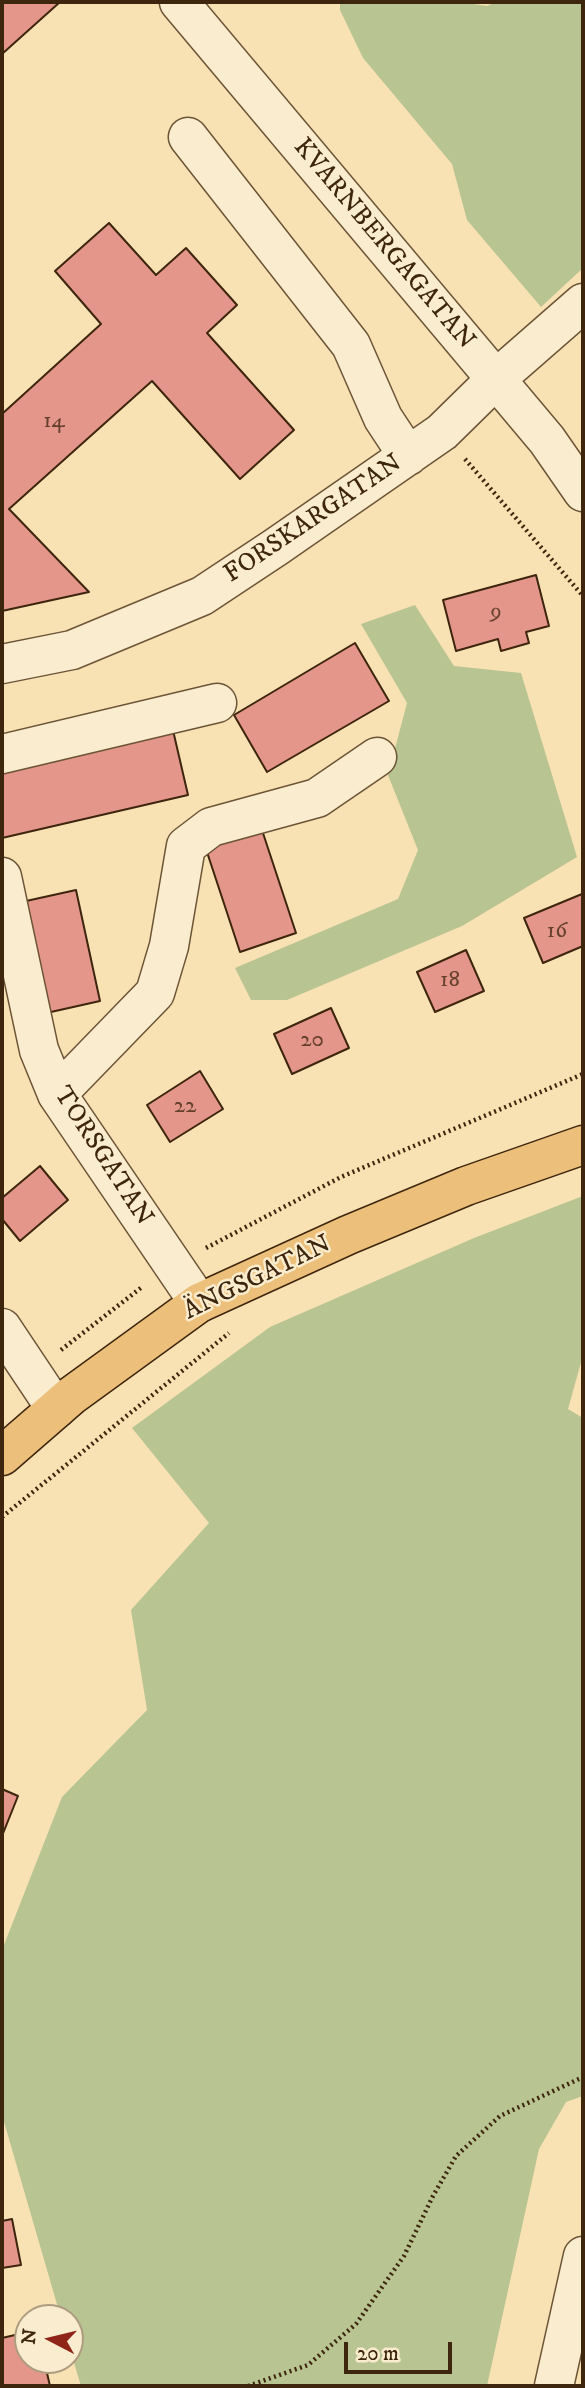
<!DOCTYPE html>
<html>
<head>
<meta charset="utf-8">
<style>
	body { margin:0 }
	#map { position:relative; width:585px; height:2388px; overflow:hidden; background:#f8e1b3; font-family:"IM FELL DW Pica",serif }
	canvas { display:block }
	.frame { position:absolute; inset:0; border:4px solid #3d250e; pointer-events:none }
	.north { position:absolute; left:14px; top:2304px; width:70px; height:70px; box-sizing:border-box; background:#faecce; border:2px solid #ae9c81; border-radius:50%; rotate:277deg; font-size:19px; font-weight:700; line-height:28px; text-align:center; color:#3d250e }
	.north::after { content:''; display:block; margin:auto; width:24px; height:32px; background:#8f2418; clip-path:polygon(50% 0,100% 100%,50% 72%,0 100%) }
	.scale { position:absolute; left:344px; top:2342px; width:108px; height:32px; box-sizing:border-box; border:4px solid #3d250e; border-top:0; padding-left:9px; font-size:21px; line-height:24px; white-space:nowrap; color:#3d250e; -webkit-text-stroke:5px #faecce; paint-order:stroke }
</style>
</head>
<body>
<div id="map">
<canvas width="585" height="2388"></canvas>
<div class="frame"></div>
<div class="north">N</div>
<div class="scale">20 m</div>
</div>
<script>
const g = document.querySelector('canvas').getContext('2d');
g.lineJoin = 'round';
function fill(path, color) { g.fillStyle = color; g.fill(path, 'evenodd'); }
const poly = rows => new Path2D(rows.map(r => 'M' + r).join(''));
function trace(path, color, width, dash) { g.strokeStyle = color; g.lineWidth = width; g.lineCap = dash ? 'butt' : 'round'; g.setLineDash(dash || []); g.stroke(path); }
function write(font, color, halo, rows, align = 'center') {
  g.font = font + ' "IM FELL DW Pica",serif'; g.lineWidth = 5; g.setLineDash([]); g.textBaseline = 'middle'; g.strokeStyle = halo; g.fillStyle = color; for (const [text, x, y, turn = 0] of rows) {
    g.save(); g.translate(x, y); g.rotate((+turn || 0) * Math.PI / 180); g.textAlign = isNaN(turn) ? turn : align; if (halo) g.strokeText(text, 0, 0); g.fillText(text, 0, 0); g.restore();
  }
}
fill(poly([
	[340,2,460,2,487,6,496,2,583,2,583,268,541,307,467,220,452,164,363,58,340,10],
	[415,605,454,666,521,673,577,857,462,926,287,1000,251,1000,235,968,398,899,418,850,388,775,407,703,361,624],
	[583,1196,583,1355,568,1409,583,1418,583,2096,566,2102,539,2149,487,2386,81,2386,70,2349,70,2318,61,2318,2,2115,2,1950,62,1797,147,1710,131,1610,209,1523,132,1428,270,1327,474,1238]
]), '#b8c491');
const building = poly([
	[2,2,60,2,2,54,2,2],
	[109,223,156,275,186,248,237,305,207,333,294,430,240,479,152,381,9,509,89,592,2,611,2,414,101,324,55,271,109,223],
	[536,575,549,626,526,632,529,643,501,651,498,639,456,651,443,600,536,575],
	[355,643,389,701,267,772,234,715,355,643],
	[172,726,188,795,2,838,2,767,172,726],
	[260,824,296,933,240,952,204,843,260,824],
	[76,890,100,1001,42,1014,17,903,76,890],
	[582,894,583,946,543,963,524,918,582,894],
	[466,950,484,991,435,1012,417,972,466,950],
	[331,1008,349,1048,292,1074,274,1034,331,1008],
	[200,1071,223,1109,170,1142,147,1105,200,1071],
	[40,1166,68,1200,20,1241,2,1219,2,1198,40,1166],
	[2,1789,18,1796,2,1836,2,1789],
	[12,2219,21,2265,2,2268,2,2221,12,2219],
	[28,2332,28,2360,44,2360,50,2386,2,2386,2,2338,28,2332]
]);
fill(building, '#e39689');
trace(building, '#3d250e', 2);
const minor = poly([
	[179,2,547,440,583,492],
	[188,137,351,345,383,418,408,456],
	[2,664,72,650,202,596,276,547,442,432,496,379,583,303],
	[2,754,217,703],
	[2,877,39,1050,57,1094,199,1303],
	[57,1094,155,993,169,946,186,846,211,827,317,798,377,757],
	[2,1328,56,1409],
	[554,2386,583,2256]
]);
const major = poly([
	[2,1456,71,1396,199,1303,348,1235,466,1186,583,1145]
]);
trace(minor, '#6c5437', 41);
trace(major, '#3d250e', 41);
trace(poly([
	[465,459,583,596],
	[206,1248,341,1177,583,1074],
	[61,1350,142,1287],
	[2,1517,229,1333],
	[248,2386,308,2365,356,2324,404,2256,433,2196,456,2156,500,2116,583,2077]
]), '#3d250e', 4.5, [2, 3.5]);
trace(minor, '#faecce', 38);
trace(major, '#ecc07a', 38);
write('23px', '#66412d', null, [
	["14",54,422],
	["9",496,613],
	["16",557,932],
	["18",450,981],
	["20",312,1041],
	["22",185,1107]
]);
write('26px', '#3d250e', '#faecce', [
	["KVARNBERGAGATAN",383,245,50],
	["FORSKARGATAN",314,520,-34],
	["TORSGATAN",102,1157,57],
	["ÄNGSGATAN",258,1279,-26]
]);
</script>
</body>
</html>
